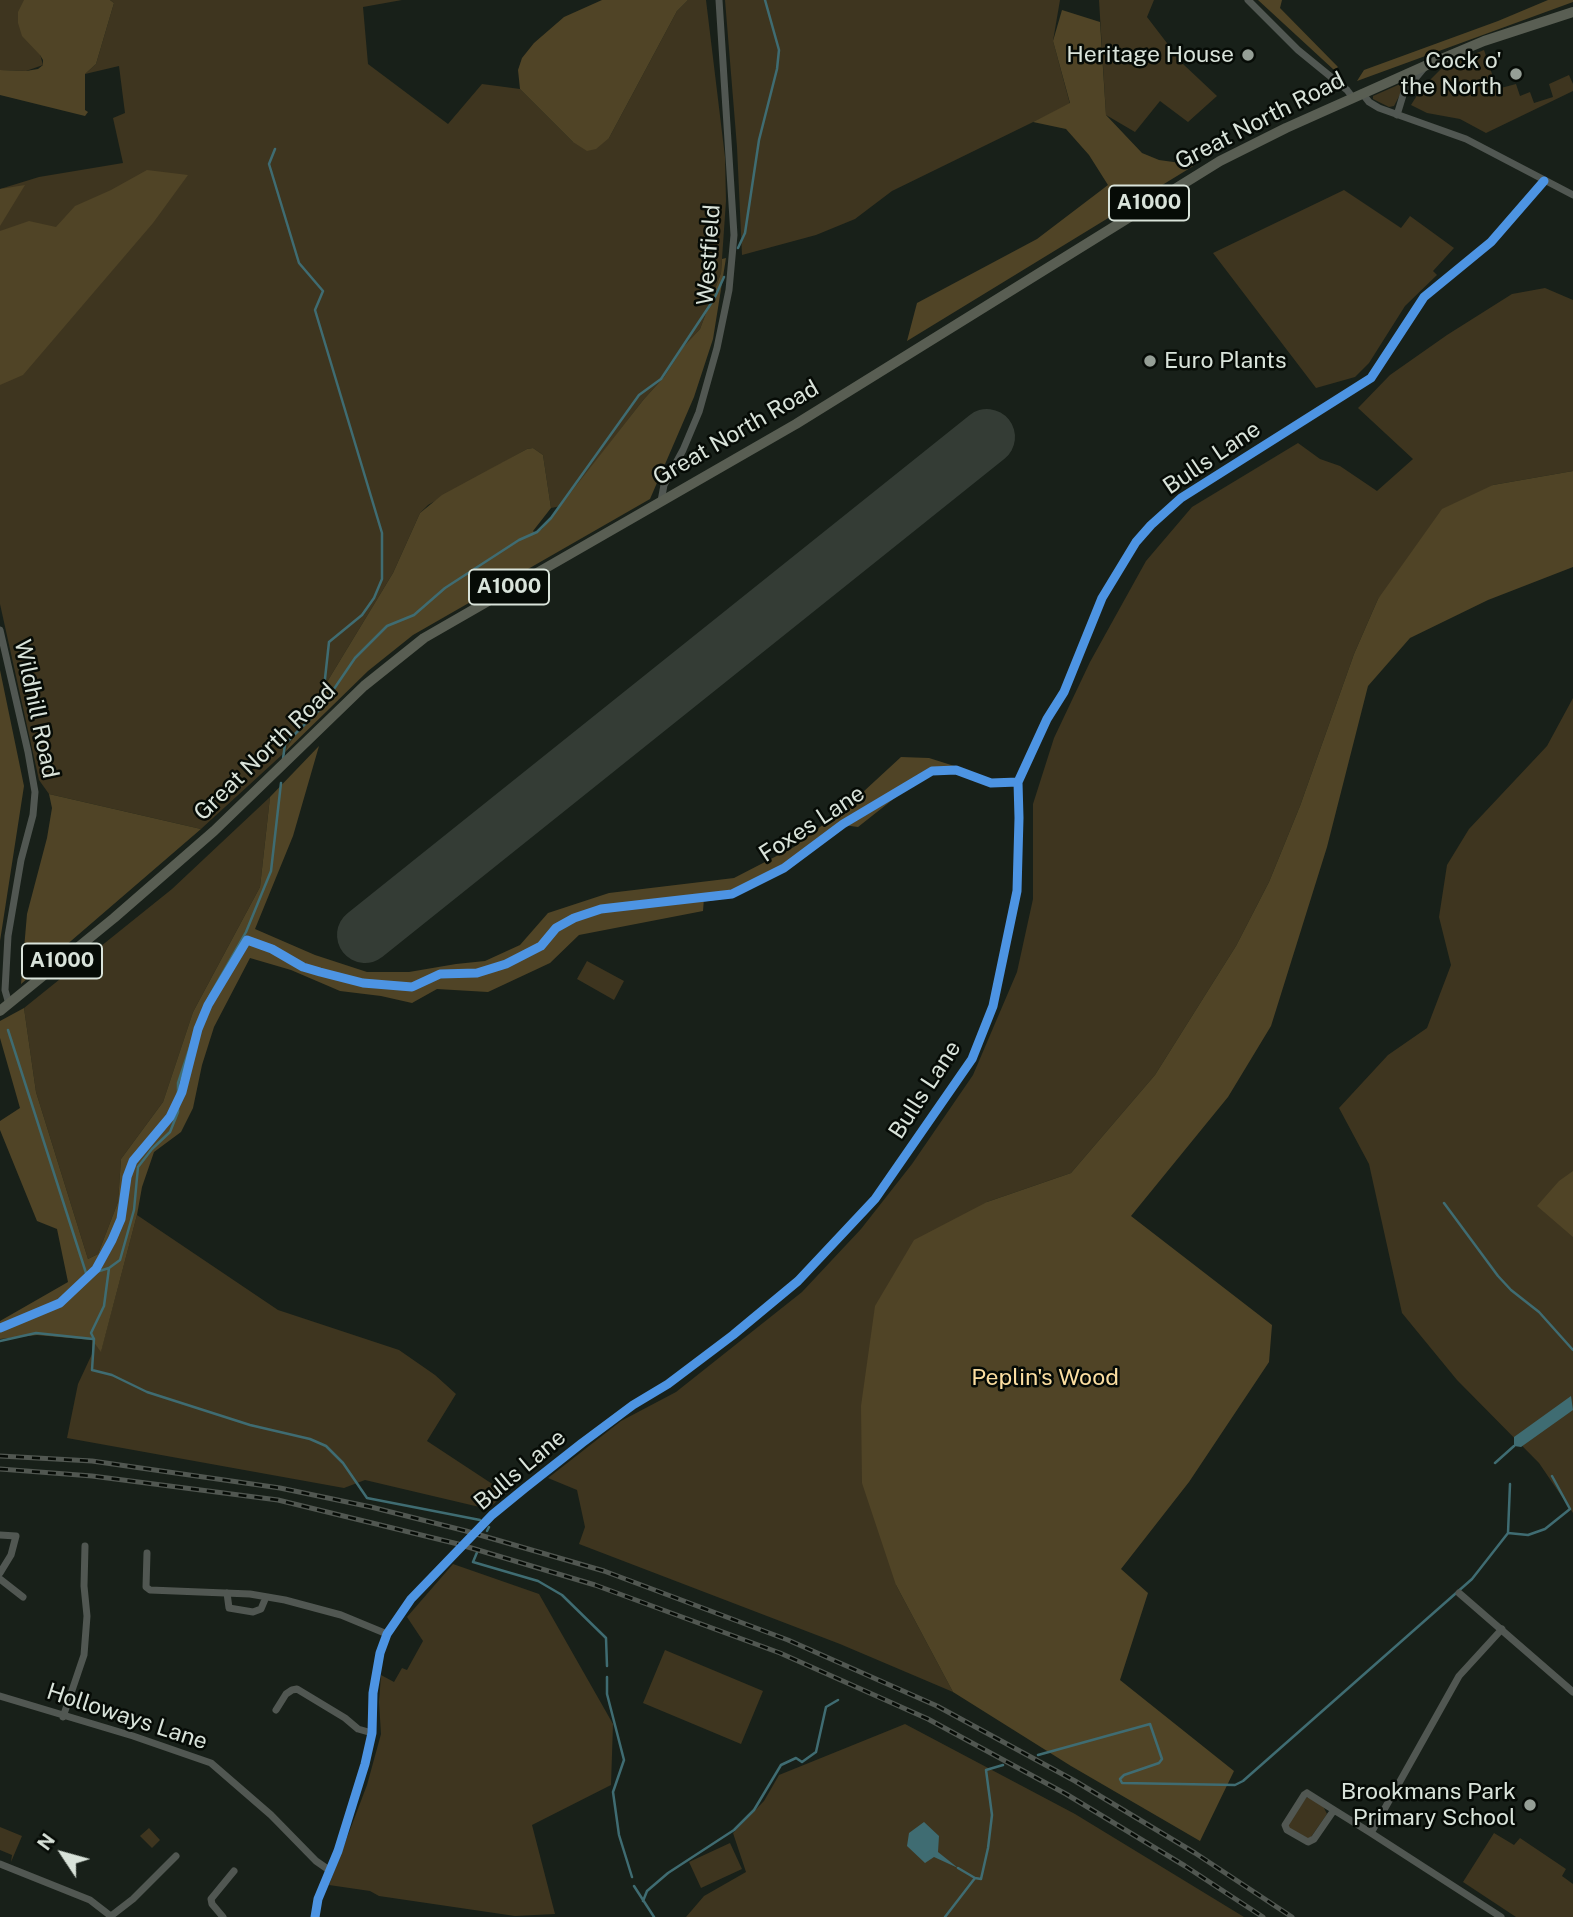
<!DOCTYPE html>
<html>
<head>
<meta charset="utf-8">
<style>
	body { margin:0 }
	#map { position:relative; width:1573px; height:1917px; overflow:hidden; background:#182019; font-family:"Public Sans",sans-serif }
	canvas { display:block }
	.north { position:absolute; left:28px; top:1819px; width:70px; height:70px; -webkit-text-stroke:5px #060b06; paint-order:stroke; rotate:306deg; font-size:19px; font-weight:700; line-height:28px; text-align:center; color:#d9e3da }
	.north::after { content:''; display:block; margin:auto; width:24px; height:32px; background:#d9e3da; clip-path:polygon(50% 0,100% 100%,50% 72%,0 100%) }
</style>
</head>
<body>
<div id="map">
<canvas width="1573" height="1917"></canvas>
<div class="north">N</div>
</div>
<script>
const g = document.querySelector('canvas').getContext('2d');
g.lineJoin = 'round';
function fill(path, color) { g.fillStyle = color; g.fill(path, 'evenodd'); }
const poly = rows => new Path2D(rows.map(r => 'M' + r).join(''));
function trace(path, color, width, dash) { g.strokeStyle = color; g.lineWidth = width; g.lineCap = dash ? 'butt' : 'round'; g.setLineDash(dash || []); g.stroke(path); }
function write(font, color, halo, rows, align = 'center') {
  g.font = font + ' "Public Sans",sans-serif'; g.lineWidth = 5; g.setLineDash([]); g.textBaseline = 'middle'; g.strokeStyle = halo; g.fillStyle = color; for (const [text, x, y, turn = 0] of rows) {
    g.save(); g.translate(x, y); g.rotate((+turn || 0) * Math.PI / 180); g.textAlign = isNaN(turn) ? turn : align; if (halo) g.strokeText(text, 0, 0); g.fillText(text, 0, 0); g.restore();
  }
}
fill(poly([
	[0,0,25,0,43,65,26,71,0,70],
	[110,0,402,0,363,7,368,64,448,124,482,84,520,89,573,142,609,138,677,11,688,0,706,0,725,157,726,201,721,273,700,329,684,346,664,377,644,399,561,506,551,508,543,455,533,448,527,449,428,505,420,513,393,573,284,753,201,829,49,794,39,780,0,604,0,189,39,177,123,163,113,118,125,113,119,66,85,74,96,64,114,3],
	[725,0,1060,0,1053,41,1070,104,892,191,855,219,816,235,742,255,737,147],
	[1099,0,1154,0,1147,17,1183,64,1217,96,1188,122,1160,101,1135,132,1106,115],
	[1484,50,1497,89,1516,84,1520,96,1530,92,1534,103,1553,97,1549,84,1569,75,1573,84,1573,91,1486,133,1460,119,1427,113,1411,105,1421,89,1443,67],
	[1407,81,1394,106,1389,107,1373,99,1373,96],
	[1344,190,1401,228,1410,216,1454,248,1433,271,1437,275,1405,306,1369,363,1355,377,1316,388,1213,253],
	[1545,288,1573,300,1573,471,1493,485,1378,599,1354,654,1300,806,1269,882,1236,946,1155,1075,1071,1173,987,1202,896,1585,953,1692,840,1644,579,1544,585,1527,577,1490,548,1478,621,1421,676,1392,802,1292,861,1229,912,1164,973,1075,1017,972,1033,899,1033,804,1054,738,1090,662,1146,561,1192,507,1298,443,1320,459,1340,466,1377,491,1413,459,1358,408,1390,375,1447,335,1512,294],
	[1573,698,1573,1513,1539,1463,1457,1380,1402,1313,1369,1164,1339,1108,1388,1055,1427,1028,1451,965,1439,917,1447,865,1469,829,1547,746],
	[270,797,260,887,193,1012,163,1102,121,1159,118,1202,98,1254,88,1259,36,1092,24,1008,172,889],
	[587,961,624,981,614,1000,577,979],
	[137,1215,278,1310,399,1350,435,1375,456,1394,427,1441,506,1493,488,1509,365,1480,344,1488,67,1438,78,1384,92,1354,92,1340,101,1351],
	[453,1564,539,1594,613,1724,611,1785,532,1825,555,1914,515,1916,379,1896,370,1891,329,1885,367,1785,381,1734,379,1702,381,1675,394,1682,402,1668,407,1670,423,1641,407,1617],
	[665,1650,763,1691,741,1744,643,1703],
	[905,1724,1075,1814,1244,1917,686,1917,704,1896,746,1872,733,1833,764,1801,779,1775],
	[1309,1797,1323,1806,1327,1814,1311,1837,1307,1839,1288,1829,1287,1823,1306,1798],
	[0,1827,22,1836,11,1862,12,1855,0,1850],
	[149,1828,160,1840,152,1848,140,1836],
	[1494,1833,1514,1845,1520,1838,1566,1869,1562,1876,1573,1884,1573,1917,1516,1917,1463,1882],
	[730,1843,742,1869,701,1888,689,1862]
]), '#3e351f');
fill(poly([
	[24,0,110,0,114,3,96,64,85,74,85,110,88,112,85,116,0,95,0,70,26,71,38,69,43,65,43,60,40,55,22,36,18,23,18,12],
	[602,0,688,0,677,11,609,138,596,149,587,151,573,142,520,89,518,70,522,58,534,43,564,17],
	[1258,0,1282,0,1280,8,1338,67,1334,70],
	[1548,0,1573,0,1573,2,1357,81,1364,70,1498,21],
	[1062,10,1100,22,1106,115,1142,153,1159,160,1195,165,907,341,917,303,1037,239,1108,185,1089,155,1066,129,1033,122,1070,103,1053,41],
	[147,170,188,175,153,223,23,375,0,385,0,231,29,221,56,227,75,206,111,190],
	[25,185,0,226,0,189],
	[726,258,713,339,694,397,650,499,413,635,368,671,284,753,393,573,420,513,442,495,527,449,533,448,543,455,551,508,533,531,535,533,542,529,644,399,664,377,684,346,700,329,721,273,722,259],
	[1573,471,1573,567,1488,600,1410,638,1368,686,1327,847,1271,1026,1228,1097,1131,1216,1272,1325,1269,1362,1189,1482,1121,1569,1148,1593,1120,1680,1234,1771,1200,1841,1071,1766,953,1692,896,1585,862,1483,861,1406,875,1306,914,1240,987,1202,1071,1173,1155,1075,1236,946,1269,882,1300,806,1354,654,1378,599,1442,509,1493,485],
	[0,670,24,786,0,941],
	[319,746,293,836,255,929,315,955,367,972,409,972,456,964,485,961,520,945,548,913,609,893,734,878,794,847,850,804,901,757,929,758,967,770,965,775,938,773,915,782,858,827,843,825,800,857,737,890,704,898,703,911,579,935,550,963,488,992,437,989,412,1003,381,996,340,991,291,970,250,958,214,1027,202,1065,193,1108,181,1132,154,1152,142,1187,137,1215,101,1352,92,1340,37,1335,0,1339,0,1321,68,1282,57,1229,37,1221,0,1130,0,1121,20,1108,0,1038,0,1021,24,1008,36,1092,88,1259,98,1254,118,1202,121,1159,163,1102,193,1012,260,887,270,797],
	[49,794,201,829,21,984,27,914,47,838,52,808],
	[1573,1171,1573,1237,1537,1206,1559,1181]
]), '#504426');
fill(poly([
	[1571,1396,1573,1410,1521,1447,1514,1446,1514,1437],
	[924,1822,939,1836,938,1852,958,1868,934,1857,925,1863,907,1846,909,1833]
]), '#3f6c72');
trace(poly([
	[275,149,269,164,299,263,323,291,315,310,382,533,382,579,374,598,362,615,329,642,322,706],
	[738,248,745,233,759,140,777,69,779,50,765,0],
	[283,759,285,744,321,708,355,658,387,626,414,615,445,588,519,540,537,532,551,518,639,395,661,379,714,299,724,277],
	[8,1030,86,1273,93,1273,109,1268,120,1260,134,1210,138,1167,152,1149,170,1132,178,1112,178,1083,198,1023,210,995,246,932,271,871,281,783],
	[1444,1203,1498,1276,1511,1290,1539,1312,1573,1350],
	[109,1268,104,1306,91,1333,94,1339,92,1370,112,1375,147,1392,250,1425,310,1439,326,1446,343,1463,367,1498,480,1520],
	[0,1341,36,1333,93,1339],
	[1495,1463,1514,1446],
	[487,1531,489,1527],
	[1508,1533,1528,1535,1545,1529,1570,1509,1552,1476],
	[478,1550,473,1562,538,1581,562,1595,606,1638,607,1666],
	[607,1677,607,1694,624,1760,613,1792,619,1835,632,1877],
	[1038,1755,1150,1724,1162,1759,1159,1763,1124,1775,1120,1779,1122,1783,1235,1785,1243,1781,1472,1579,1508,1533,1510,1484],
	[958,1868,975,1878],
	[634,1886,654,1917],
	[643,1901,647,1891,668,1873,734,1830,754,1810,781,1765,796,1758,802,1762,816,1752,826,1707,838,1700],
	[945,1917,975,1878,981,1879,988,1848,992,1815,986,1770,1003,1765]
]), '#3f6c72', 2.5);
trace(poly([
	[365,935,987,437]
]), '#343c35', 56);
trace(poly([
	[1248,0,1298,50,1347,90,1353,98],
	[1362,93,1369,102,1379,108,1466,139,1573,195],
	[1397,115,1404,92,1424,68],
	[661,501,664,485,683,450,699,412,717,348,729,290,734,235,719,0],
	[0,630,28,752,35,792,33,815,21,860,8,936,5,990,9,1004],
	[704,898,732,894,784,868,843,824,932,771,956,770,991,783,1018,782],
	[0,1535,16,1536,11,1555,0,1573],
	[147,1553,146,1587,150,1590,250,1594,285,1600,341,1615,387,1634],
	[0,1579,23,1597],
	[227,1593,229,1608,253,1612,261,1609,266,1597],
	[1459,1593,1573,1692],
	[0,1696,133,1736,211,1763,271,1815,316,1861,329,1870],
	[276,1710,286,1694,292,1690,297,1689,345,1718,358,1729,372,1733],
	[63,1717,84,1655,87,1616,84,1586,85,1546],
	[1307,1793,1334,1810,1314,1839,1308,1842,1287,1830,1285,1825,1304,1795,1307,1793],
	[1334,1810,1371,1833],
	[0,1864,90,1900,112,1917],
	[111,1916,133,1899,176,1856],
	[223,1917,212,1904,211,1899,234,1871],
	[315,1917,318,1899,338,1851,365,1764,372,1733,373,1693,380,1653,387,1634,411,1599,492,1515,525,1488,582,1443,633,1405,668,1384,733,1335,798,1281,875,1199,972,1059,993,1006,1017,891,1019,818,1018,782,1047,719,1064,692,1102,598,1136,542,1151,525,1181,498,1371,378,1424,297,1491,242,1544,181],
	[1501,1917,1371,1833,1459,1676,1502,1629]
]), '#515752', 7);
trace(poly([
	[0,1011,114,918,214,831,364,686,424,638,796,424,1220,161,1286,128,1427,65,1484,41,1573,12]
]), '#595e53', 10);
const rail = poly([
	[0,1456,92,1461,280,1488,371,1507,466,1531,604,1571,788,1640,937,1706,1075,1781,1195,1853,1292,1917],
	[0,1469,92,1476,278,1500,458,1544,595,1585,780,1653,928,1719,1066,1794,1185,1866,1263,1917]
]);
trace(rail, '#515751', 5);
trace(rail, '#060b06', 2.5, [8]);
trace(poly([
	[0,1328,60,1303,96,1269,112,1240,121,1219,127,1177,133,1161,170,1117,182,1092,198,1029,208,1005,247,940,272,949,303,967,320,972,363,983,412,987,440,974,477,973,506,964,541,946,556,928,574,918,601,909,732,894,784,868,843,824,932,771,956,770,991,783,1018,782],
	[315,1917,318,1899,338,1851,365,1764,372,1733,373,1693,380,1653,387,1634,411,1599,492,1515,525,1488,582,1443,633,1405,668,1384,733,1335,798,1281,875,1199,972,1059,993,1006,1017,891,1019,818,1018,782,1047,719,1064,692,1102,598,1136,542,1151,525,1181,498,1371,378,1424,297,1491,242,1544,181]
]), '#4d94e3', 9);
for (const [x, y, r, color] of [
	[1248,55,7,"#959f96"],
	[1516,74,7,"#959f96"],
	[1150,361,7,"#959f96"],
	[1530,1805,7,"#959f96"]
]) { const dot = new Path2D(); dot.arc(x, y, r, 0, 2 * Math.PI); g.fillStyle = color; g.fill(dot); trace(dot, '#060b06', 2.5); }
for (const [x, y, w] of [
	[1149,203,80],
	[509,587,80],
	[62,961,80]
]) { const box = new Path2D(); box.roundRect(x - w / 2, y - 17.5, w, 35, 5); g.fillStyle = '#060b06'; g.fill(box); trace(box, '#d9e3da', 2); }
write('bold 21px', '#d9e3da', null, [
	["A1000",1149,203],
	["A1000",509,587],
	["A1000",62,961]
]);
write('23px', '#d9e3da', '#060b06', [
	["Heritage House",1234,55],
	["Cock o'",1502,61],
	["the North",1502,87],
	["Euro Plants",1164,361,"left"],
	["Brookmans Park",1516,1792],
	["Primary School",1516,1818]
], 'right');
write('23px', '#d9e3da', '#060b06', [
	["Great North Road",1260,121,-27],
	["Westfield",709,255,-86],
	["Great North Road",736,433,-30],
	["Bulls Lane",1212,458,-34],
	["Wildhill Road",36,709,78],
	["Great North Road",265,752,-44],
	["Foxes Lane",812,824,-33],
	["Bulls Lane",925,1090,-57],
	["Bulls Lane",520,1470,-40],
	["Holloways Lane",127,1717,18]
]);
write('23px', '#fbdea1', '#060b06', [
	["Peplin's Wood",1045,1378]
]);
</script>
</body>
</html>
